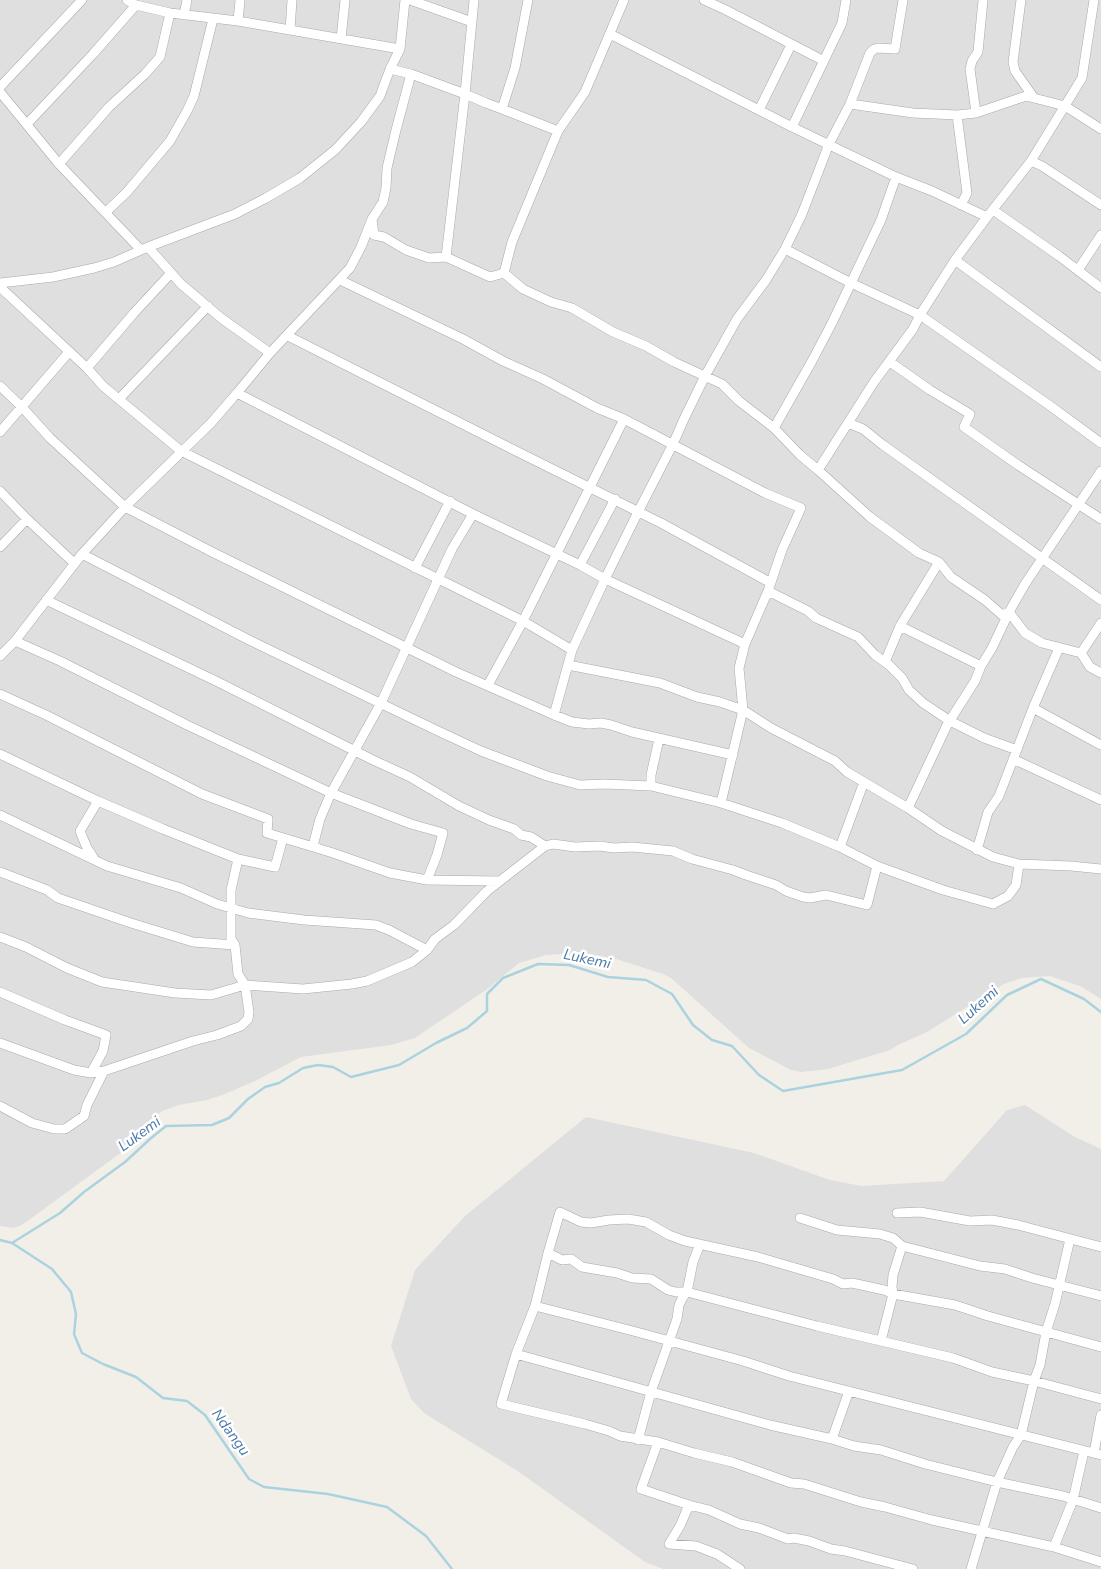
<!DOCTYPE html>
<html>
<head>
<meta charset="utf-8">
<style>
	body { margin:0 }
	canvas { display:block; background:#f2efe9 }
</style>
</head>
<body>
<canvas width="1101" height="1569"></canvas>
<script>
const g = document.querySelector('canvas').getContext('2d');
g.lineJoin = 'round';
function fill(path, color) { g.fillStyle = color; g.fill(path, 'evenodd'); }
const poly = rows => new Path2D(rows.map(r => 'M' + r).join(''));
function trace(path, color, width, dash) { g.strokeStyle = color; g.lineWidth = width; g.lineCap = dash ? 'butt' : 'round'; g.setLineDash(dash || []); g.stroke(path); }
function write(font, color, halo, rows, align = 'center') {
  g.font = font + ' "Nunito Sans",sans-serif'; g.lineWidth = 5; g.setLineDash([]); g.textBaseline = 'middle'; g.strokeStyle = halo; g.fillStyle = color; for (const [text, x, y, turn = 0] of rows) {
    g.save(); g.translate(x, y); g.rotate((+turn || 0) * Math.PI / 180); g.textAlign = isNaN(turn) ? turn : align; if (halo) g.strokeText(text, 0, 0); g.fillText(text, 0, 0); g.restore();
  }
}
fill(poly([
	[0,0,1101,0,1101,999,1082,987,1050,976,1022,978,1004,984,927,1032,898,1045,890,1050,828,1069,801,1072,791,1070,749,1048,671,978,663,974,616,959,585,953,546,955,519,963,486,990,415,1038,391,1045,301,1057,255,1081,225,1094,207,1100,179,1105,162,1111,146,1125,126,1149,22,1225,14,1228,0,1226],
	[1025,1105,1075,1137,1101,1149,1101,1569,663,1569,645,1562,519,1472,424,1413,411,1399,391,1346,415,1270,465,1216,586,1117,754,1153,830,1180,862,1186,944,1181,1007,1110]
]), '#e0dfdf');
trace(poly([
	[0,1240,12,1243,52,1269,71,1292,76,1314,74,1334,82,1353,103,1364,136,1377,163,1398,187,1401,205,1415,249,1479,264,1487,328,1494,387,1507,426,1536,452,1569],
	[12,1243,60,1213,84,1192,125,1162,150,1139,166,1126,212,1125,229,1118,248,1099,265,1087,279,1083,303,1068,318,1065,333,1067,351,1077,399,1065,436,1043,467,1028,487,1011,487,994,503,978,538,964,569,965,608,977,646,980,672,994,693,1025,712,1040,732,1046,759,1075,783,1091,902,1070,966,1034,1007,995,1041,979,1084,999,1101,1012]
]), '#aad3df', 2.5);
const minor = poly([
	[127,0,136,5,170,13,238,21,400,49],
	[410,0,472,22],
	[704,0,726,10,824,61],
	[1021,0,1013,62,1015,71,1034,98],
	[184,15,187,0],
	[238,21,240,0],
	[290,30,292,0],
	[610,34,792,127,896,177,932,191,987,217],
	[341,39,345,0],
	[390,69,411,74,465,94,486,103,502,109,558,131],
	[0,87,82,0],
	[0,92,59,164,141,250],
	[850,104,913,113,957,115,976,113,1026,96,1065,106,1101,129],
	[502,109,515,68,528,0],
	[759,110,791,45],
	[976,113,970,69,972,61,978,52,983,0],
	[957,115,967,193,961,205],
	[27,124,93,54,136,5],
	[792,127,842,23,846,0],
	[1031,161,1042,166,1101,205],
	[59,164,109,107,145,74,160,57,170,13],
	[993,210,1059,256,1101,288],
	[106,212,127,192,170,141,187,111,194,96,213,19],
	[372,219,374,235,384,237,406,250,429,258,446,257,490,277,504,273,523,289,551,302,572,308,613,332,646,346,674,362,722,384,739,401,774,428,800,455,818,470,870,517,919,553,939,562,951,577,985,600,1002,615,1009,612,1025,633,1042,643,1081,653,1090,667,1101,673],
	[148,247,181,284,221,318,270,353],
	[785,249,851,283,920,315,1049,405,1101,443],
	[446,257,465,94,474,0],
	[955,260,1101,367],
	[1078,270,1101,235],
	[504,273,512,242,558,131,585,92,624,0],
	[340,280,463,339,503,361,543,379,597,408,624,419,765,493,801,508,782,550,768,591,745,644,739,668,743,710,721,803],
	[0,283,53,277,94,268,114,262,148,247,235,214,266,198,300,178,335,150,361,122,380,96,390,69,400,49,405,0],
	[0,287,87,368,103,386,181,451,523,621,572,650],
	[288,336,514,450,661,523,771,583],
	[890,362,930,390,970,414,964,427,1018,465,1101,519],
	[87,368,134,313,171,273],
	[0,386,22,407,50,438,125,507,212,552,456,672,554,715,572,722,589,724,601,723,611,725,632,732,733,755],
	[237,393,473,514,580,565,605,579,745,644],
	[119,399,208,306],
	[848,423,863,429,883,445,1101,600],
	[774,428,812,361,832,323,881,220,896,177],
	[0,432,69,352],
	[818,470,874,382,913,329,920,315,955,260,987,217,1031,161,1082,78,1094,0],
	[0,491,27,519,74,563],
	[0,547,27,519],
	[82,554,251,641,438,731,481,751,547,776,580,785,604,784,651,786,721,803,782,823,840,847,877,866,943,890,993,904,1008,896,1016,885,1019,864],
	[580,565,615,499],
	[415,568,450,501],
	[768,591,808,611,816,618,858,637,875,655,889,665,902,678,909,690,923,703,950,721,984,738,1017,750],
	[46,600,216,681,373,760,410,777,459,806,489,820,514,829,521,835,531,837,545,846],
	[900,626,981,666],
	[15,641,60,661,187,725,331,793,411,824,443,833,437,855,427,880],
	[1081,653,1101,623],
	[0,656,15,641,82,554,125,507,211,423,237,393,270,353,350,268,361,247,372,219,383,202,386,188,387,168,396,130,411,74],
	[885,662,900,626,939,562],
	[568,665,660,683,697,697,720,702,743,710,771,728,835,761,847,772,908,808,942,831,993,857,1019,864,1071,866,1101,869],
	[488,685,523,621,624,419],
	[0,694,46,715,202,794,268,819,267,833,333,853,390,873,427,880,499,881],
	[1033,708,1101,745],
	[554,715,572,650,605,579,638,512,673,444,684,419,705,376,737,319,766,280,785,249,802,214,829,144,850,104,870,53,874,49,878,48,895,49,903,0],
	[0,754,98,801,163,829,238,859,275,867,283,838],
	[1013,759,1101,800],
	[651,786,651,775,659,739],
	[908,808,947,725,975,681,981,666,992,648,1009,612,1025,584,1101,471],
	[0,815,107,866,181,888,217,904,248,913,304,920,376,925,389,930,427,950],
	[313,846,320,819,331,793,381,703,452,549,473,514],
	[840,847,864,782],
	[977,850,988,812,999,796,1033,708,1059,648],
	[93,857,87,848,80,831,98,801],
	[0,872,47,890,58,898,131,923,193,942,235,945],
	[0,937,26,947,67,968,102,982,175,993,211,995,245,985,303,989,352,984,367,981,412,962,427,950,435,939,454,925,487,891,545,846,553,844,575,847,600,846,614,848,632,847,673,851,692,859,733,870,746,875,776,885,786,891,803,897,810,898,826,895,867,905,877,866],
	[0,992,65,1020,106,1035,103,1051,91,1073],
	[0,1043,74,1070,91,1073,104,1071,193,1041,217,1035,241,1026,248,1019,249,1012,245,985,238,974,235,945,231,939,231,890,238,859],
	[0,1106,32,1123,54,1129,65,1129,84,1116,87,1105,104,1071],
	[897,1213,920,1212,970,1221,992,1220,1018,1225,1101,1247],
	[800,1218,837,1230,880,1234,893,1238,902,1246,980,1266,1005,1269,1032,1278,1101,1296],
	[548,1253,562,1260,571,1259,582,1267,617,1273,632,1278,651,1279,668,1290,676,1292,687,1292,817,1326,953,1358,992,1372,1034,1381,1101,1399],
	[535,1306,633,1331,743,1361,789,1376,1101,1455],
	[881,1341,893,1294,892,1287,893,1275,902,1246],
	[1101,1347,988,1316,955,1305,893,1294,884,1290,852,1283,843,1284,833,1279,758,1257,685,1241,669,1235,646,1222,628,1219,609,1220,591,1223,581,1222,560,1212,548,1253,535,1306,516,1354,501,1404,585,1424,609,1431,620,1436,658,1442,694,1453,732,1462,791,1483,804,1484,861,1502,885,1507,932,1520,1054,1547,1101,1562],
	[516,1354,770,1425,832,1439,854,1446,881,1450,925,1464,997,1482,1063,1496,1101,1508],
	[832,1439,849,1391],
	[638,1440,651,1392,677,1319,679,1305,683,1297,687,1292,693,1262,700,1244],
	[658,1442,641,1489,689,1505,709,1510,740,1524,759,1528,788,1539,794,1538,809,1541,831,1549,845,1551,913,1569],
	[1094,1453,1101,1415],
	[689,1505,680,1526,669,1544,696,1546,717,1554,740,1569],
	[1054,1547,1073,1500,1084,1451],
	[971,1569,997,1482,1013,1447,1021,1435,1034,1381,1040,1365,1046,1332,1055,1304,1070,1239]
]);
trace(minor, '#a9a9a9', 10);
trace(minor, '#fff', 9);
write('italic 15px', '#4a7aab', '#fff', [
	["Lukemi",587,960,12],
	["Lukemi",979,1006,-42],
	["Lukemi",140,1135,-36],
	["Ndangu",230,1433,54]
]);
</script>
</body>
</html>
